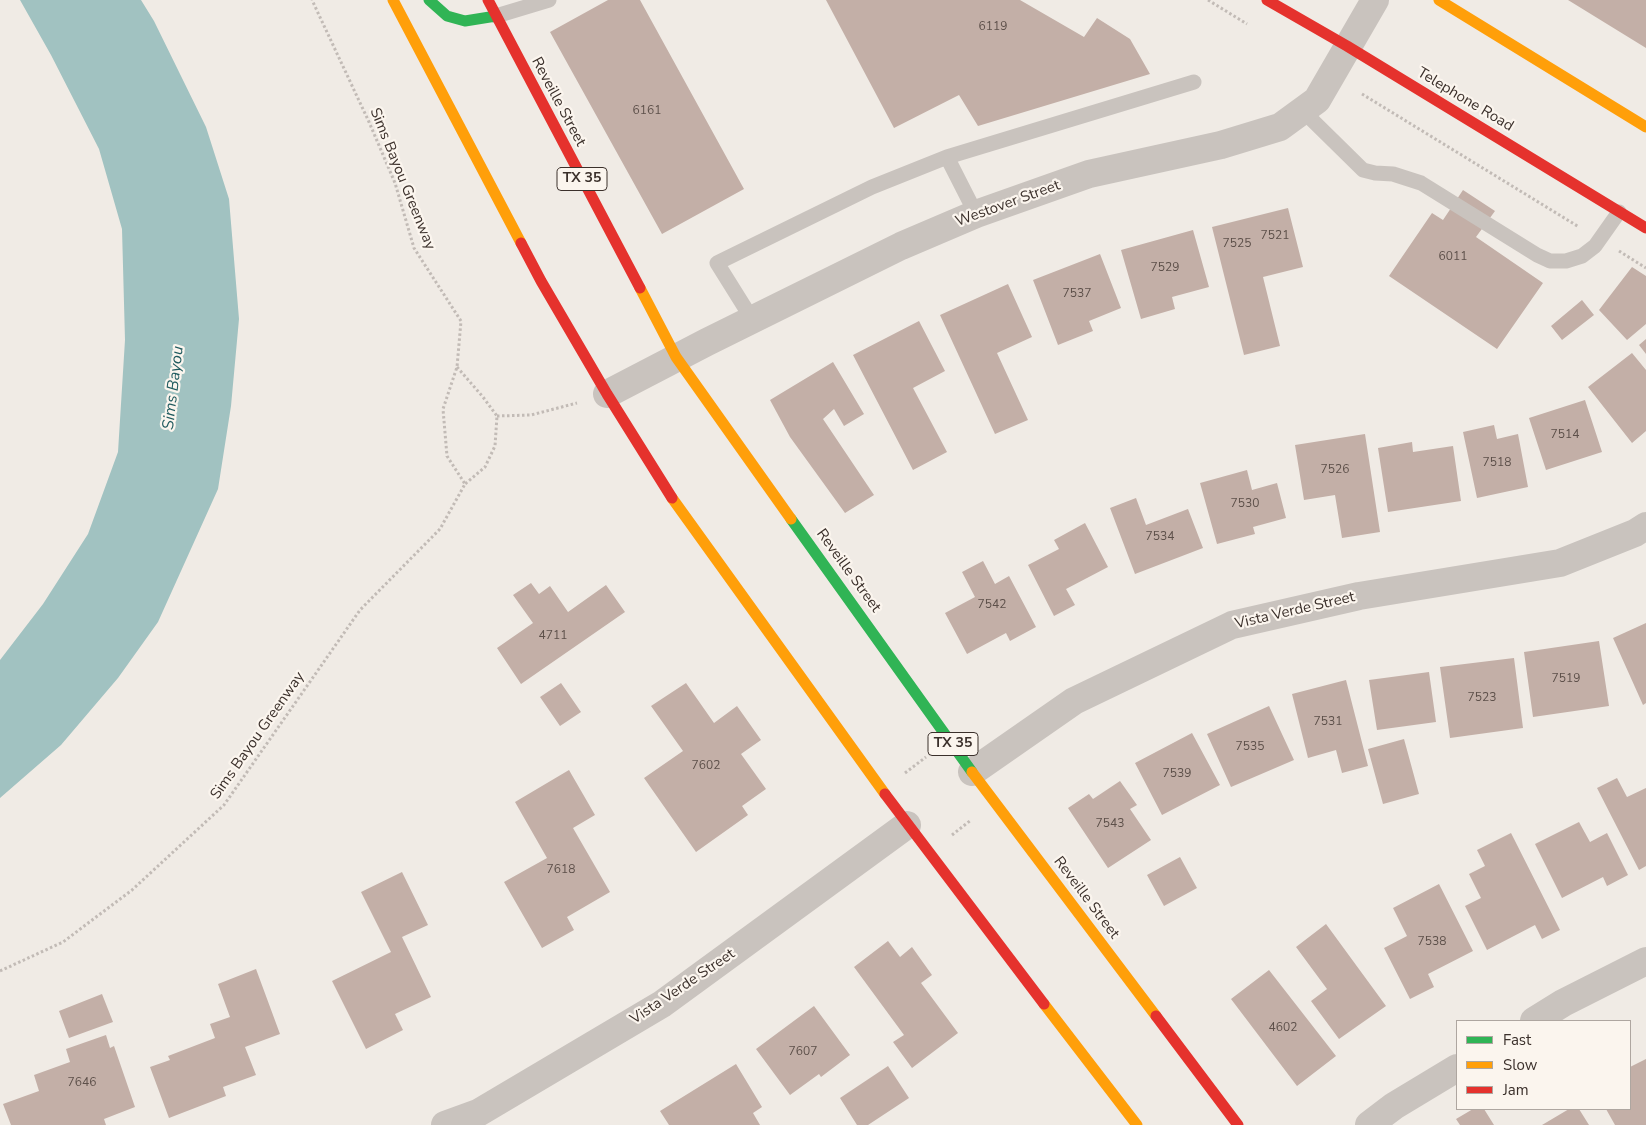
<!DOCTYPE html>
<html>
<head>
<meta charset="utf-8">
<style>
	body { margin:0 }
	#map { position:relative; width:1646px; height:1125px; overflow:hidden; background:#f0ebe5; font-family:"Nunito Sans",sans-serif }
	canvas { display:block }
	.legend { position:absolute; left:1456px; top:1020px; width:175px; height:90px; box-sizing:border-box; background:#fbf5ee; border:1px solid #aea6a0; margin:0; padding:6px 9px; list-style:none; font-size:15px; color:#3b302b }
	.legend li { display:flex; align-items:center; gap:10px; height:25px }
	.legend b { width:25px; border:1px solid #aea6a0 }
</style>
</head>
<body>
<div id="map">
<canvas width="1646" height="1125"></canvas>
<ul class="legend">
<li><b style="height:6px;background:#30b455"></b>Fast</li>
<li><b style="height:6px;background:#ff9f0a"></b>Slow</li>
<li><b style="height:6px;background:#e5322d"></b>Jam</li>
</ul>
</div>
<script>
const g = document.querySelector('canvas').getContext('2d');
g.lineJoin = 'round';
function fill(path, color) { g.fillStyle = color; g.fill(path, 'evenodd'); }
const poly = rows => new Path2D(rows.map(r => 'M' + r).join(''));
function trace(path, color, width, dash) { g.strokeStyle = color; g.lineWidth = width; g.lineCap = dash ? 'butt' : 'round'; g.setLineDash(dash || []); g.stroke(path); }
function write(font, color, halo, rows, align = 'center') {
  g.font = font + ' "Nunito Sans",sans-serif'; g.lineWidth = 4.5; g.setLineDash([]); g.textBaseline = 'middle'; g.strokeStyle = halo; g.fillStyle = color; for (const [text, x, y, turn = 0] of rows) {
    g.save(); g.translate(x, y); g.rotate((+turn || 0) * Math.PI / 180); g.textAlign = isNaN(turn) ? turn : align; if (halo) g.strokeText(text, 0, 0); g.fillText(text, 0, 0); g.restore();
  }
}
fill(poly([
	[20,0,141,0,154,21,206,127,229,199,239,319,231,406,218,489,158,622,118,678,61,745,0,798,0,660,43,604,88,534,118,452,125,340,122,229,99,149,51,55]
]), '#a1c2c1');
fill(poly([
	[608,0,640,0,744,189,662,234,550,32],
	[826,0,1020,0,1084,37,1097,18,1130,39,1150,74,978,126,959,95,894,128],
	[1568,0,1646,0,1646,48],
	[1463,190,1495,211,1476,237,1543,283,1497,349,1389,276,1432,213,1443,220],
	[1288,208,1303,267,1263,277,1280,346,1244,355,1212,227],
	[1193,230,1209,287,1172,297,1175,309,1141,319,1121,250],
	[1100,254,1121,308,1089,321,1093,331,1058,345,1033,280],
	[1632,267,1646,276,1646,324,1627,340,1599,310],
	[1008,284,1032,337,997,353,1028,420,995,434,940,315],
	[1582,300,1594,315,1562,340,1551,326],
	[919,321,945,371,913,388,947,452,913,470,853,355],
	[1646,339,1646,354,1639,345],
	[1632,353,1646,370,1646,431,1632,443,1588,387],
	[833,362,864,414,844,426,834,409,823,419,874,495,845,513,790,437,770,400],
	[1585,400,1602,452,1546,470,1529,418],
	[1494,425,1497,439,1518,434,1528,487,1477,498,1463,432],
	[1365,434,1380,532,1342,538,1335,495,1304,500,1295,445],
	[1412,442,1413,452,1453,446,1461,501,1388,512,1378,448],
	[1247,470,1252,490,1277,483,1286,518,1253,527,1255,534,1217,544,1200,483],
	[1136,498,1146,525,1188,509,1203,548,1135,574,1110,508],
	[1085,523,1108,567,1066,589,1075,605,1054,616,1028,565,1059,549,1054,540],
	[983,561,995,584,1009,576,1036,627,1010,641,1006,633,967,654,945,613,975,597,962,572],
	[531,583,539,594,550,586,568,612,606,585,625,612,521,684,497,648,533,623,513,595],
	[1646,623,1646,703,1643,705,1613,638],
	[1599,641,1609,706,1533,717,1524,652],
	[1514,658,1523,728,1450,738,1440,667],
	[1429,672,1436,722,1377,730,1369,680],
	[1346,680,1368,766,1342,773,1336,750,1308,758,1292,694],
	[561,683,581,712,560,726,540,697],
	[686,683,714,723,737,706,761,740,741,754,766,789,742,806,748,815,696,852,644,778,683,751,651,706],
	[1269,706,1294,760,1231,787,1207,734],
	[1192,733,1220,785,1162,815,1135,763],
	[1404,739,1419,794,1383,804,1368,749],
	[569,770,595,815,573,828,610,892,567,917,574,930,542,948,504,882,547,858,515,802],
	[1617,778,1627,797,1646,788,1646,866,1639,870,1597,788],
	[1120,781,1137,805,1130,809,1151,840,1108,868,1068,808,1089,794,1093,799],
	[1579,822,1590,842,1607,833,1628,875,1607,886,1603,877,1562,898,1535,844],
	[1511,833,1560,930,1542,939,1535,925,1487,950,1465,906,1481,898,1469,874,1485,866,1477,850],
	[1180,857,1197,888,1164,906,1147,875],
	[402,872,428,925,402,937,431,997,395,1014,403,1030,366,1049,332,981,391,952,361,892],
	[1439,884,1473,951,1428,974,1434,987,1410,999,1384,948,1407,936,1393,908],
	[1326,924,1386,1006,1339,1039,1311,1001,1327,989,1296,947],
	[888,941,900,957,912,947,932,975,921,983,958,1033,912,1068,893,1042,904,1035,854,967],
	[256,969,280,1034,245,1047,256,1075,223,1087,226,1096,169,1118,150,1067,170,1060,168,1056,215,1038,210,1024,230,1017,218,984],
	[1269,970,1336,1056,1297,1086,1231,999],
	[102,994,113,1022,69,1038,59,1011],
	[814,1006,850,1055,821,1077,819,1074,790,1095,756,1049],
	[106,1035,110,1048,114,1046,135,1107,104,1119,106,1125,11,1125,3,1104,39,1091,34,1075,70,1062,66,1049],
	[1646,1059,1646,1125,1615,1125,1606,1109,1630,1109,1630,1067],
	[736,1064,762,1107,753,1113,760,1125,669,1125,660,1111],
	[888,1066,909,1098,868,1125,857,1125,840,1098],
	[1473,1109,1484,1109,1494,1125,1460,1125,1456,1119],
	[1569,1109,1579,1109,1589,1125,1542,1125]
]), '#c3afa7');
trace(poly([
	[1208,0,1247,24],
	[1362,94,1579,227],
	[1619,251,1646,268],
	[457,367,483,397,497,416,495,446,485,467,465,484],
	[497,416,531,415,577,403],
	[905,773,926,757],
	[952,835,971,820],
	[0,971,63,942,132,890,224,805,360,610,440,529,465,484,447,456,443,409,457,367,461,321,414,248,395,183,369,122,312,0]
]), '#c2bbb6', 3, [2.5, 2.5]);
trace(poly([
	[496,16,549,0],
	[1303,111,1363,170,1375,173,1393,174,1421,183,1537,255,1550,261,1566,261,1582,256,1595,246,1619,212],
	[947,157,976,214],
	[752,319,717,263,872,187,947,157,1194,82]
]), '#c9c3be', 15);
trace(poly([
	[607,394,707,342,901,246,976,214,1089,174,1221,145,1280,127,1317,100,1375,0],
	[972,772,1074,701,1232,625,1359,596,1560,563,1635,533,1646,526],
	[1534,1021,1563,1003,1646,961],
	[445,1125,478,1113,662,1004,907,825],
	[1369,1125,1394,1106,1457,1068]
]), '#c9c3be', 28);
trace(poly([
	[429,0,447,16,465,21,496,16],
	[791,519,972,772]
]), '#30b455', 11);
trace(poly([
	[393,0,521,243],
	[1439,0,1646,127],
	[640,288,676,357,791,519],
	[672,498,885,794],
	[972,772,1156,1016],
	[1044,1004,1137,1125]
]), '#ff9f0a', 11);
trace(poly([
	[488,0,640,288],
	[1267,0,1347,46,1646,228],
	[521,243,541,281,607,394,672,498],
	[885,794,1044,1004],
	[1156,1016,1238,1125]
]), '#e5322d', 11);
write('12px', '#5d504a', null, [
	["6119",993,27],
	["6161",647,111],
	["7521",1275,236],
	["7525",1237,244],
	["6011",1453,257],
	["7529",1165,268],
	["7537",1077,294],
	["7514",1565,435],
	["7518",1497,463],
	["7526",1335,470],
	["7530",1245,504],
	["7534",1160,537],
	["7542",992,605],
	["4711",553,636],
	["7519",1566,679],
	["7523",1482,698],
	["7531",1328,722],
	["7535",1250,747],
	["7602",706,766],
	["7539",1177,774],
	["7543",1110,824],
	["7618",561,870],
	["7538",1432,942],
	["4602",1283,1028],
	["7607",803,1052],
	["7646",82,1083]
]);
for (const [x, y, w] of [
	[582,179,50],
	[953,744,50]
]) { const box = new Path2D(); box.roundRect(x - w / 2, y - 11.5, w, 23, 4); g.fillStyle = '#fbf5ee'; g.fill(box); trace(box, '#3b302b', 1); }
write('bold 14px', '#3b302b', null, [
	["TX 35",582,179],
	["TX 35",953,744]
]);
write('15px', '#3b302b', '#fbf5ee', [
	["Telephone Road",1465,100,31],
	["Reveille Street",558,102,62],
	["Sims Bayou Greenway",402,179,68],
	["Westover Street",1008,204,-20],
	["Reveille Street",848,571,54],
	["Vista Verde Street",1295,611,-13],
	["Sims Bayou Greenway",258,736,-55],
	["Reveille Street",1086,898,53],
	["Vista Verde Street",683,987,-34]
]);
write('italic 16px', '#1f5a5e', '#fbf5ee', [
	["Sims Bayou",174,388,-83]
]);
</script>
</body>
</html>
